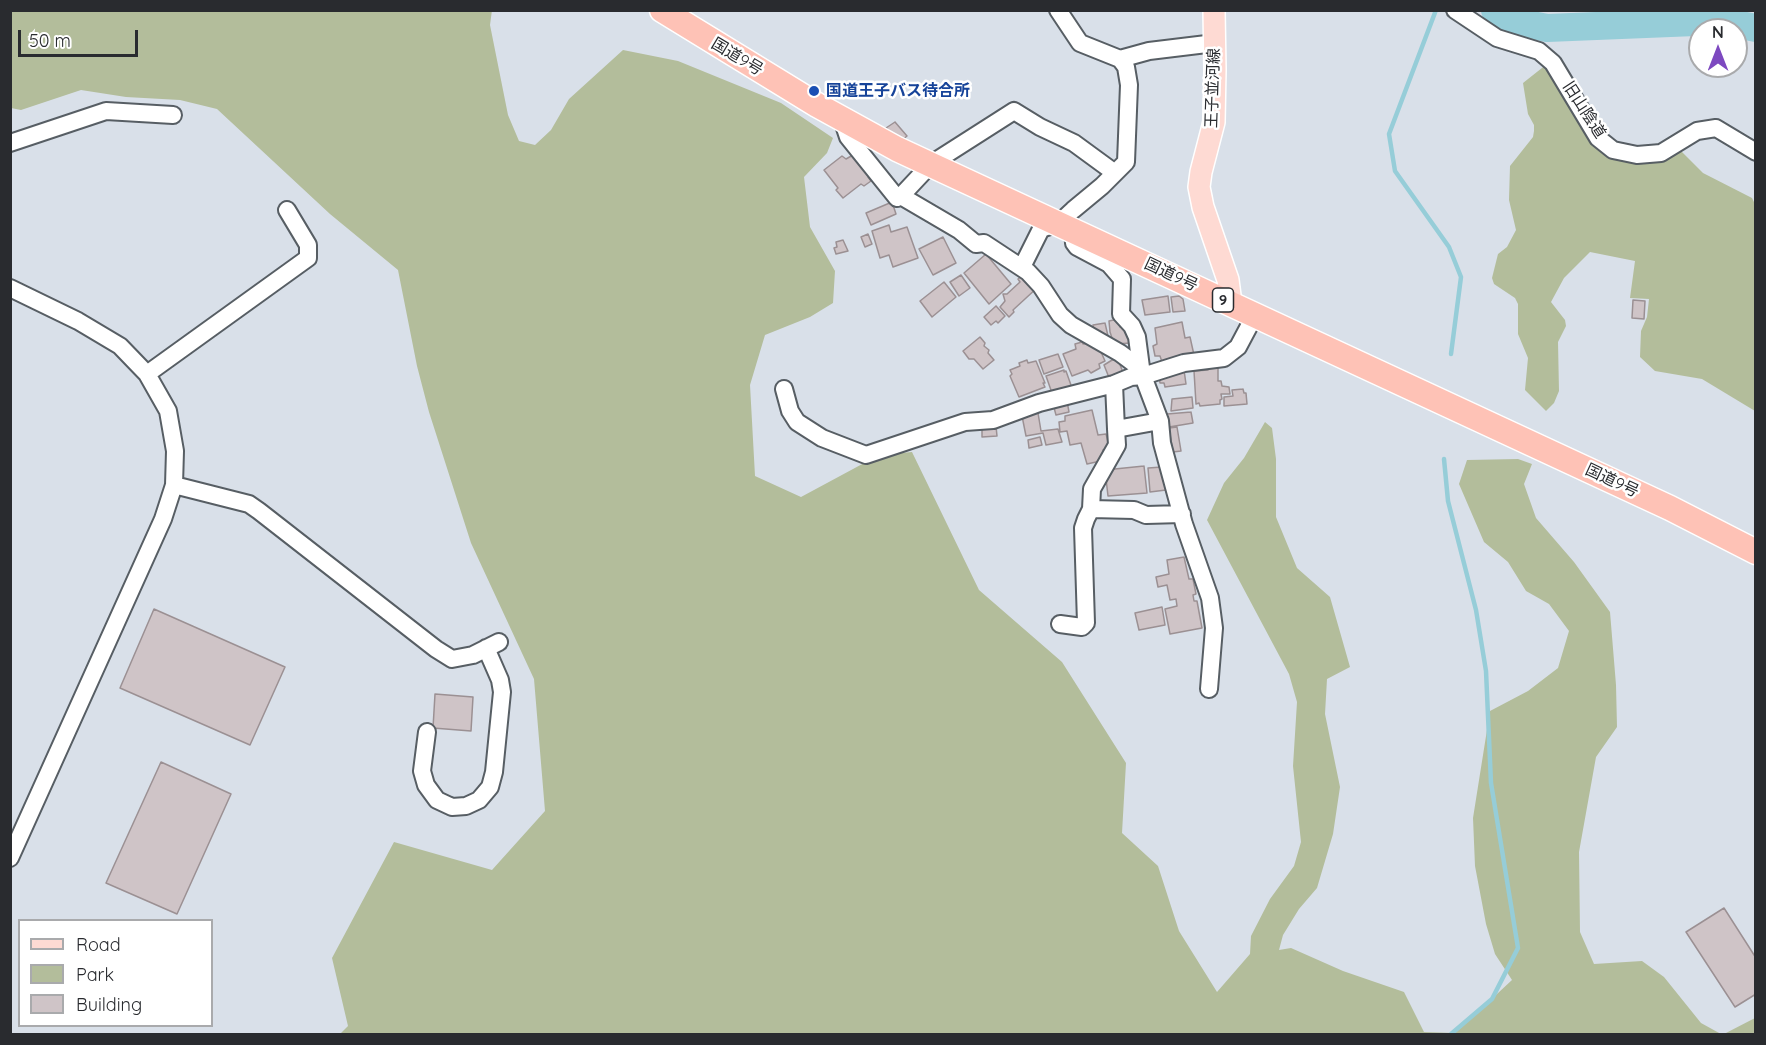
<!DOCTYPE html>
<html>
<head>
<meta charset="utf-8">
<style>
	body { margin:0 }
	#map { position:relative; width:1766px; height:1045px; overflow:hidden; background:#d9e0e9; font-family:Quicksand,sans-serif }
	canvas { display:block }
	.frame { position:absolute; inset:0; border:12px solid #292b2f; pointer-events:none }
	.legend { position:absolute; left:18px; top:919px; width:195px; height:108px; box-sizing:border-box; background:#fff; border:2px solid #a9aaac; margin:0; padding:8px 10px; list-style:none; font-size:18px; color:#292b2f }
	.legend li { display:flex; align-items:center; gap:12px; height:30px }
	.legend b { width:30px; border:2px solid #a9aaac }
	.north { position:absolute; left:1688px; top:18px; width:60px; height:60px; box-sizing:border-box; background:#fff; border:2px solid #a9aaac; border-radius:50%; rotate:0deg; font-size:16px; font-weight:700; line-height:24px; text-align:center; color:#292b2f }
	.north::after { content:''; display:block; margin:auto; width:21px; height:27px; background:#7d49c0; clip-path:polygon(50% 0,100% 100%,50% 72%,0 100%) }
	.scale { position:absolute; left:18px; top:30px; width:120px; height:27px; box-sizing:border-box; border:3px solid #292b2f; border-top:0; padding-left:8px; font-size:18px; line-height:21px; white-space:nowrap; color:#292b2f; -webkit-text-stroke:4px #fff; paint-order:stroke }
</style>
</head>
<body>
<div id="map">
<canvas width="1766" height="1045"></canvas>
<div class="frame"></div>
<ul class="legend">
<li><b style="height:8px;background:#fedad3"></b>Road</li>
<li><b style="height:16px;background:#b3bd9b"></b>Park</li>
<li><b style="height:16px;background:#cfc4c7"></b>Building</li>
</ul>
<div class="north">N</div>
<div class="scale">50 m</div>
</div>
<script>
const g = document.querySelector('canvas').getContext('2d');
g.lineJoin = 'round';
function fill(path, color) { g.fillStyle = color; g.fill(path, 'evenodd'); }
const poly = rows => new Path2D(rows.map(r => 'M' + r).join(''));
function trace(path, color, width, dash) { g.strokeStyle = color; g.lineWidth = width; g.lineCap = dash ? 'butt' : 'round'; g.setLineDash(dash || []); g.stroke(path); }
function write(font, color, halo, rows, align = 'center') {
  g.font = font + ' Quicksand,"Noto Sans JP",sans-serif'; g.lineWidth = 5; g.setLineDash([]); g.textBaseline = 'middle'; g.strokeStyle = halo; g.fillStyle = color; for (const [text, x, y, turn = 0] of rows) {
    g.save(); g.translate(x, y); g.rotate((+turn || 0) * Math.PI / 180); g.textAlign = isNaN(turn) ? turn : align; if (halo) g.strokeText(text, 0, 0); g.fillText(text, 0, 0); g.restore();
  }
}
fill(poly([
	[492,10,490,25,508,115,519,141,535,145,551,130,569,99,623,50,678,61,781,103,833,138,827,153,804,177,810,227,835,271,833,303,810,317,765,335,750,385,755,476,801,497,879,455,912,452,979,590,1062,662,1126,763,1122,833,1158,866,1179,931,1217,992,1250,954,1251,936,1270,899,1294,866,1301,842,1293,766,1297,702,1289,674,1207,520,1224,483,1244,458,1265,422,1272,428,1276,459,1276,517,1297,568,1330,597,1350,667,1327,679,1325,714,1340,787,1333,834,1317,888,1299,909,1283,935,1279,950,1291,948,1343,971,1404,992,1424,1032,1455,1033,1512,980,1495,954,1486,924,1475,866,1473,818,1490,711,1528,691,1558,668,1569,631,1549,604,1526,591,1508,562,1484,542,1459,484,1467,460,1518,459,1532,464,1524,484,1536,518,1574,562,1610,612,1616,685,1617,727,1596,757,1579,852,1580,932,1594,964,1642,961,1664,977,1701,1023,1721,1034,340,1034,348,1026,332,958,394,842,492,870,545,811,534,679,471,543,429,412,417,366,398,270,330,214,217,109,180,100,126,97,81,90,21,110,11,108,11,11],
	[1547,64,1594,145,1679,149,1703,173,1752,198,1755,204,1755,411,1702,379,1655,371,1640,357,1641,331,1647,317,1649,299,1630,298,1635,261,1590,252,1564,278,1551,302,1565,320,1566,326,1558,342,1559,391,1554,403,1546,411,1525,390,1528,358,1518,334,1518,304,1515,298,1494,284,1492,278,1498,254,1507,247,1516,230,1509,200,1510,166,1533,137,1534,131,1534,125,1528,114,1523,83],
	[1755,1017,1755,1034,1724,1034,1755,1018]
]), '#b3bd9b');
trace(poly([
	[1436,10,1389,134,1395,171,1449,247,1461,277,1451,354],
	[1444,459,1448,501,1476,610,1486,671,1491,783,1518,948,1492,999,1451,1034]
]), '#96cdd8', 4.5);
trace(poly([
	[1495,10,1517,22,1547,28,1720,21,1756,28]
]), '#96cdd8', 28);
const building = poly([
	[895,122,907,136,900,142,886,128,895,122],
	[853,155,870,175,868,177,871,181,864,186,861,184,843,198,836,190,838,188,824,170,842,156,846,159,853,155],
	[892,202,896,214,871,225,866,213,892,202],
	[889,225,891,232,907,227,918,258,893,267,889,255,880,258,872,231,889,225],
	[868,234,872,244,865,247,861,237,868,234],
	[943,237,956,263,933,275,919,249,943,237],
	[843,240,848,251,836,254,834,248,837,247,836,242,843,240],
	[986,254,1011,284,989,304,964,273,986,254],
	[1025,273,1038,287,1013,310,1014,312,1009,317,1000,307,1005,301,1003,294,1007,294,1020,282,1018,279,1025,273],
	[961,275,970,288,959,296,950,282,961,275],
	[944,282,956,297,932,317,920,301,944,282],
	[1168,296,1170,312,1145,315,1142,300,1168,296],
	[1179,296,1183,299,1185,311,1173,312,1171,297,1179,296],
	[1633,300,1645,301,1644,319,1632,318,1633,300],
	[996,306,1005,316,998,323,996,321,991,325,984,317,996,306],
	[1118,319,1120,327,1124,328,1128,334,1131,343,1114,344,1110,332,1109,321,1118,319],
	[1182,322,1185,338,1190,337,1194,355,1162,362,1160,356,1155,356,1153,346,1157,344,1155,328,1182,322],
	[1105,323,1108,336,1096,339,1093,325,1105,323],
	[980,337,985,343,984,346,989,350,988,353,994,360,983,369,974,359,969,359,963,351,980,337],
	[1082,342,1083,344,1090,343,1092,347,1098,345,1105,361,1099,364,1100,368,1091,373,1088,370,1072,376,1063,354,1076,349,1075,344,1082,342],
	[1058,354,1063,367,1044,374,1039,360,1058,354],
	[1117,357,1124,375,1110,380,1104,365,1117,357],
	[1027,360,1028,363,1036,361,1045,383,1043,383,1045,387,1019,397,1010,376,1012,374,1010,370,1020,366,1019,363,1027,360],
	[1208,367,1218,367,1218,381,1221,381,1222,386,1229,387,1230,394,1221,394,1222,399,1220,400,1220,404,1200,406,1199,403,1196,404,1194,371,1208,370,1208,367],
	[1064,370,1064,372,1066,371,1072,388,1052,393,1046,376,1064,370],
	[1184,370,1186,384,1165,387,1164,383,1160,383,1159,375,1184,370],
	[1243,389,1244,393,1246,393,1247,404,1224,406,1224,397,1233,396,1232,390,1243,389],
	[1192,397,1193,408,1171,411,1172,399,1192,397],
	[1067,401,1069,412,1056,415,1053,404,1067,401],
	[1092,410,1098,435,1106,434,1110,449,1103,450,1105,460,1087,464,1081,443,1070,445,1067,431,1060,432,1059,422,1065,421,1065,416,1092,410],
	[1191,412,1193,423,1169,427,1167,414,1191,412],
	[1038,413,1041,431,1058,429,1062,442,1046,445,1043,433,1026,436,1022,416,1038,413],
	[996,426,997,436,982,437,982,427,996,426],
	[1177,427,1181,451,1173,452,1169,428,1177,427],
	[1040,437,1042,445,1029,448,1028,440,1040,437],
	[1144,466,1147,493,1108,496,1105,470,1144,466],
	[1162,467,1166,490,1150,492,1148,468,1162,467],
	[1184,557,1189,579,1193,579,1196,594,1193,595,1194,601,1197,601,1202,628,1170,634,1165,609,1177,606,1176,599,1170,600,1167,585,1158,587,1156,577,1169,574,1167,560,1184,557],
	[1162,607,1165,625,1139,630,1135,613,1162,607],
	[154,609,285,667,250,745,120,688,154,609],
	[435,694,473,697,471,731,433,728,435,694],
	[161,762,231,794,177,914,106,883,161,762],
	[1724,908,1756,958,1756,994,1735,1007,1686,932,1724,908]
]);
fill(building, '#cfc4c7');
trace(building, '#9b9093', 1.5);
const minor = poly([
	[1455,10,1497,38,1539,51,1553,63,1598,138,1613,150,1637,155,1661,153,1697,131,1716,128,1756,152],
	[1120,59,1149,51,1215,43],
	[842,119,848,137,897,198,901,196,959,230,976,244,984,243,1028,272,1041,286,1060,315,1071,325,1120,353,1136,365,1143,376,1160,421,1162,443,1184,524,1210,598,1214,628,1209,689],
	[10,143,106,111,173,115],
	[901,196,931,164,1014,111,1040,127,1074,143,1115,173],
	[1073,229,1074,243,1077,247,1109,264,1122,279,1121,314,1132,326,1137,337,1142,375],
	[1022,267,1041,229,1059,223,1073,210,1102,186,1126,162,1129,85,1126,67,1120,59,1080,43,1058,10],
	[10,288,78,321,120,346,147,374,168,411,175,451,174,485,163,519,10,858],
	[147,374,308,258,308,245,287,210],
	[1114,384,1116,429,1160,421],
	[784,389,790,411,797,422,822,438,866,455,965,422,993,420,1039,403,1114,384,1131,377,1143,376,1184,363,1224,358,1238,347,1255,315],
	[1116,429,1117,445,1092,489,1091,509,1134,510,1146,515,1182,514],
	[174,485,249,504,259,511,436,649,452,659,473,655,499,642],
	[1060,624,1082,627,1086,623,1083,528,1086,519,1091,509],
	[427,732,422,771,426,785,437,800,452,807,466,806,479,800,490,787,494,772,502,692,500,680,486,648]
]);
const major = poly([
	[1214,10,1215,70,1214,122,1201,172,1199,187,1203,207,1228,280,1231,303]
]);
const highway = poly([
	[662,10,817,105,897,149,1670,508,1756,552]
]);
trace(minor, '#575e64', 20);
trace(major, '#fff', 24);
trace(highway, '#fff', 27);
trace(minor, '#fff', 16);
trace(major, '#fedad3', 21);
trace(highway, '#fec2b6', 24);
for (const [x, y, r, color] of [
	[814,91,6,"#1a4fb4"]
]) { const dot = new Path2D(); dot.arc(x, y, r, 0, 2 * Math.PI); g.fillStyle = color; g.fill(dot); trace(dot, '#fff', 2); }
for (const [x, y, w] of [
	[1223,300,21]
]) { const box = new Path2D(); box.roundRect(x - w / 2, y - 12, w, 24, 4.5); g.fillStyle = '#fff'; g.fill(box); trace(box, '#292b2f', 1.5); }
write('bold 15px', '#292b2f', null, [
	["9",1223,300]
]);
write('16px', '#292b2f', '#fff', [
	["国道9号",737,57,31],
	["王子並河線",1213,88,-88],
	["旧山陰道",1584,110,57],
	["国道9号",1171,275,25],
	["国道9号",1612,481,25]
]);
write('bold 16px', '#164399', '#fff', [
	["国道王子バス待合所",826,91]
], 'left');
</script>
</body>
</html>
